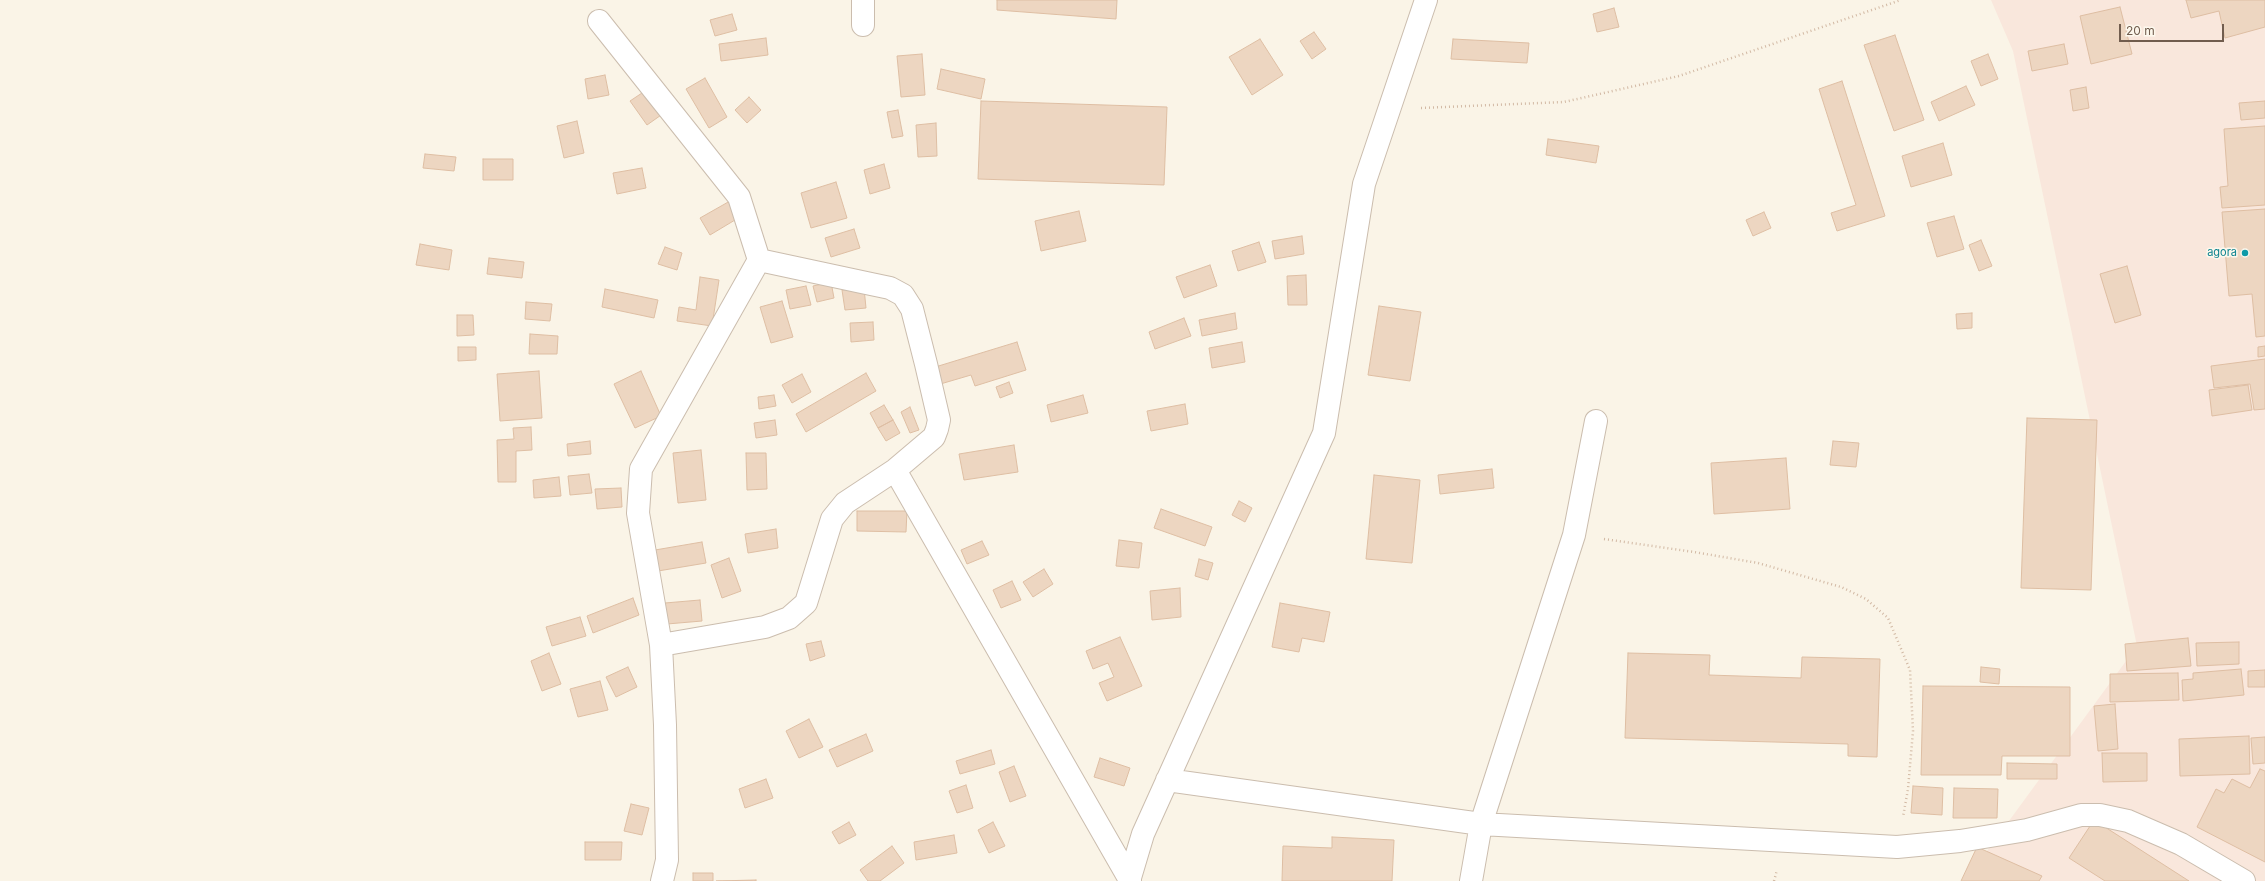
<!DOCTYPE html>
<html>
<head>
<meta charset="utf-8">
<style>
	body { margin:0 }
	#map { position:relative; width:2265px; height:881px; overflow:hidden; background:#faf4e7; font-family:Inter,sans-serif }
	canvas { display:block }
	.scale { position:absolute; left:2119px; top:24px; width:105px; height:18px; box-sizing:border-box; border:2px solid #715d4e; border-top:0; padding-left:5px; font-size:12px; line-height:14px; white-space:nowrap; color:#715d4e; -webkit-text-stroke:3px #fdf8ed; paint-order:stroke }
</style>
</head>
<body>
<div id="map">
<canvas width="2265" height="881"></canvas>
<div class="scale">20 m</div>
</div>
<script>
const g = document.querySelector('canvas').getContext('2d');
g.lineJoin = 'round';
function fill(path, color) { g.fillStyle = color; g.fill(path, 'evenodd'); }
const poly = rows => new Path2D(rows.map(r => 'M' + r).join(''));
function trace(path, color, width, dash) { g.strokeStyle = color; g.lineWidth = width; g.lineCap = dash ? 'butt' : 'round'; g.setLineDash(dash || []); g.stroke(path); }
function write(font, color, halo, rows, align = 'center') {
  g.font = font + ' Inter,sans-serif'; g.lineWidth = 3; g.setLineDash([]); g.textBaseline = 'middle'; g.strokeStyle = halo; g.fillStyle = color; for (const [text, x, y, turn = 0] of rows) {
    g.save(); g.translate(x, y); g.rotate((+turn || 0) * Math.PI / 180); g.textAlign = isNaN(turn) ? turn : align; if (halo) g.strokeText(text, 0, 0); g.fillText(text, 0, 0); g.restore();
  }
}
fill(poly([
	[1991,0,2265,0,2265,881,1965,881,2137,646,2013,51]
]), '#f9e7dc');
const building = poly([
	[997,0,1117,0,1116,19,997,10,997,0],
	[2186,0,2265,0,2265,27,2225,38,2219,11,2191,18,2186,0],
	[2120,7,2132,54,2091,64,2080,16,2120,7],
	[1614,8,1619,27,1597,32,1593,14,1614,8],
	[732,14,737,30,715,36,710,20,732,14],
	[1314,32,1326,49,1312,59,1300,41,1314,32],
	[1895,35,1924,120,1894,131,1864,45,1895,35],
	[766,38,768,55,721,61,719,44,766,38],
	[1260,39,1283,75,1252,95,1229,57,1260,39],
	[1453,39,1529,43,1527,63,1451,59,1453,39],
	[2064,44,2068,64,2032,71,2028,51,2064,44],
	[922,54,925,95,901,97,897,56,922,54],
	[1988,54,1998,79,1981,86,1971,61,1988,54],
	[941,69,985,79,981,99,937,89,941,69],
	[605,75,609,95,588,99,585,79,605,75],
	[705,78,727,117,709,128,686,89,705,78],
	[1842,81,1885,216,1837,231,1831,213,1856,205,1819,89,1842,81],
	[1966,86,1975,105,1939,121,1931,102,1966,86],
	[2086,87,2089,108,2073,111,2070,90,2086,87],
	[648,89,664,113,647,125,630,101,648,89],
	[749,97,761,110,747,123,735,110,749,97],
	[981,101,1167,107,1164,185,978,179,981,101],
	[2265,101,2265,118,2241,120,2239,103,2265,101],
	[898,110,903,136,892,138,887,112,898,110],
	[577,121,584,153,564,158,557,126,577,121],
	[936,123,937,156,918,157,916,125,936,123],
	[2265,126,2265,205,2222,208,2220,187,2228,186,2224,129,2265,126],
	[1548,139,1599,146,1596,163,1546,155,1548,139],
	[1943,143,1952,175,1911,187,1902,156,1943,143],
	[425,154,456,157,454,171,423,168,425,154],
	[483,159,513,159,513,180,483,180,483,159],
	[884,164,890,188,870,194,864,170,884,164],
	[642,168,646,188,617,194,613,173,642,168],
	[836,182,847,218,811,228,801,193,836,182],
	[730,201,740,217,710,235,700,218,730,201],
	[2265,209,2265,336,2256,337,2252,294,2229,296,2222,212,2265,209],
	[1079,211,1086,241,1041,251,1035,221,1079,211],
	[1764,212,1771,228,1753,236,1746,220,1764,212],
	[1954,216,1964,249,1937,257,1927,223,1954,216],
	[854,229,860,248,831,257,825,238,854,229],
	[1302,236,1304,254,1275,259,1272,241,1302,236],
	[1981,240,1992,266,1979,271,1969,245,1981,240],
	[1259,242,1266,262,1238,271,1232,251,1259,242],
	[420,244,452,250,449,270,416,265,420,244],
	[665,247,682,253,677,270,658,264,665,247],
	[489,258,524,262,522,278,487,274,489,258],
	[1210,265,1217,286,1184,298,1176,277,1210,265],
	[2127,266,2141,315,2115,323,2100,274,2127,266],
	[1306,275,1307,305,1288,305,1287,276,1306,275],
	[700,277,719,280,712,326,677,321,679,307,696,310,700,277],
	[831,282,834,298,817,302,813,286,831,282],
	[806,286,811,305,790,309,786,290,806,286],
	[864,288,866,308,845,310,842,290,864,288],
	[605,289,658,300,654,318,602,307,605,289],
	[782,301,793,337,771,343,760,307,782,301],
	[526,302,552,304,550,321,525,319,526,302],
	[1379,306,1421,312,1410,381,1368,375,1379,306],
	[1235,313,1237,329,1202,336,1199,320,1235,313],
	[1972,313,1972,328,1957,329,1956,314,1972,313],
	[457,315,473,315,474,335,457,336,457,315],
	[1184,318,1191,336,1155,349,1149,332,1184,318],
	[873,322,874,340,851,342,850,323,873,322],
	[530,334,558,336,557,354,529,354,530,334],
	[1017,342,1026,370,975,386,971,375,937,385,932,368,1017,342],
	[1242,342,1245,362,1212,368,1209,348,1242,342],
	[2265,346,2265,356,2258,357,2258,347,2265,346],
	[458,347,476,347,476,360,458,361,458,347],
	[2265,359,2265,409,2254,410,2250,384,2214,388,2211,366,2265,359],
	[539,371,542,418,500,421,497,374,539,371],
	[641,371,661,416,635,428,614,384,641,371],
	[866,373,876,391,806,432,796,414,866,373],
	[802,374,811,392,792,403,782,385,802,374],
	[1009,382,1013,393,1000,398,996,387,1009,382],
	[2248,385,2252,410,2212,416,2209,390,2248,385],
	[774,395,776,406,759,409,758,397,774,395],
	[1083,395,1088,413,1051,422,1047,405,1083,395],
	[1185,404,1188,424,1151,431,1147,411,1185,404],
	[884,405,893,420,878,428,870,413,884,405],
	[910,407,919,430,910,433,901,412,910,407],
	[2027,418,2097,420,2091,590,2021,588,2027,418],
	[775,420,777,435,756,438,754,423,775,420],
	[893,420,900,433,886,441,878,428,893,420],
	[531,427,532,450,516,451,516,482,498,482,497,440,514,439,513,428,531,427],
	[590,441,591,454,568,456,567,444,590,441],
	[1833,441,1859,443,1856,467,1830,465,1833,441],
	[1014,445,1018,472,964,480,959,454,1014,445],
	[701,450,706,500,678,503,673,453,701,450],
	[746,453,766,453,767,489,747,490,746,453],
	[1786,458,1790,509,1714,514,1711,463,1786,458],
	[1492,469,1494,488,1440,494,1438,475,1492,469],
	[589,474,592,493,570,495,568,476,589,474],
	[1374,475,1420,480,1412,563,1366,559,1374,475],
	[559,477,561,496,534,498,533,480,559,477],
	[621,488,622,507,597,509,595,489,621,488],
	[1239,501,1252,508,1245,522,1232,515,1239,501],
	[1161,509,1212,527,1205,546,1154,528,1161,509],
	[857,511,907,511,906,532,857,531,857,511],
	[776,529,778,548,748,553,745,534,776,529],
	[1119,540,1142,543,1139,568,1116,566,1119,540],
	[982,541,989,555,967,564,961,550,982,541],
	[702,542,706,563,658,571,655,550,702,542],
	[729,558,741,591,722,598,711,565,729,558],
	[1199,559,1213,563,1208,580,1195,576,1199,559],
	[1044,569,1053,584,1033,597,1023,582,1044,569],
	[1012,581,1021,600,1001,608,993,590,1012,581],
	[1180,588,1181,617,1152,620,1150,591,1180,588],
	[633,598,639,615,593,633,587,616,633,598],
	[700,600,702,621,667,624,665,603,700,600],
	[1280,603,1330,612,1324,642,1302,638,1299,652,1272,647,1280,603],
	[580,617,586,636,552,646,546,627,580,617],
	[1120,637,1142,686,1107,701,1099,683,1114,677,1108,663,1093,669,1086,651,1120,637],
	[2188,638,2191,666,2127,671,2125,644,2188,638],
	[821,641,825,656,810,661,806,644,821,641],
	[2239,642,2239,664,2197,666,2196,643,2239,642],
	[549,653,561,684,542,691,531,661,549,653],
	[1628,653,1710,655,1709,675,1801,678,1802,657,1880,659,1877,757,1848,756,1848,744,1625,738,1628,653],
	[628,667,637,687,616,697,606,677,628,667],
	[1981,667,2000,669,1999,684,1980,682,1981,667],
	[2241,669,2244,695,2183,701,2182,680,2193,679,2193,673,2241,669],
	[2265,670,2265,687,2248,687,2248,671,2265,670],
	[2178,673,2179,700,2110,702,2110,674,2178,673],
	[600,681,608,710,578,717,570,689,600,681],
	[1923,686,2070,687,2070,756,2002,756,2001,775,1921,775,1923,686],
	[2115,704,2118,749,2098,751,2094,706,2115,704],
	[809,719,823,747,799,758,786,731,809,719],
	[866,734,873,751,837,767,829,750,866,734],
	[2249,736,2250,774,2180,776,2179,739,2249,736],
	[2265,737,2265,763,2253,764,2251,738,2265,737],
	[991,750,995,764,960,774,956,761,991,750],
	[2102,753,2147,753,2147,781,2103,782,2102,753],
	[1100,758,1130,768,1124,786,1094,777,1100,758],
	[2007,763,2057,764,2057,779,2007,779,2007,763],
	[1014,766,1026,796,1010,802,999,772,1014,766],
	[2260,769,2265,771,2265,862,2197,827,2216,789,2224,793,2232,779,2250,788,2260,769],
	[766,779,773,798,745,808,739,789,766,779],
	[966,785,973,808,957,813,949,791,966,785],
	[1913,786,1943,788,1942,815,1911,813,1913,786],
	[1954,788,1998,789,1997,818,1953,818,1954,788],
	[631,804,649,808,642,835,624,831,631,804],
	[2094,820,2189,881,2105,881,2069,858,2094,820],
	[849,822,856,835,839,844,832,832,849,822],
	[993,822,1005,846,989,853,978,830,993,822],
	[954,835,957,853,916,860,914,842,954,835],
	[1332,837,1394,840,1392,881,1282,881,1283,846,1332,848,1332,837],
	[585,842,622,842,621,860,585,860,585,842],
	[892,846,904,863,880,881,868,881,860,870,892,846],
	[1977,847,2042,876,2039,881,1961,881,1977,847],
	[693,873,713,873,713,881,693,881,693,873],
	[756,880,756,881,716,881,756,880]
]);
fill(building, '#edd6c1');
trace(building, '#debea3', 1);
const street = poly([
	[599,21,739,197,759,260,641,469,638,513,661,645,665,725,667,860,662,881],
	[863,25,863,0],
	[895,470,1130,880],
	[661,645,765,627,789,618,806,603,832,519,845,503,895,470,934,437,937,429,939,420,926,364,912,309,903,295,890,288,871,284,759,260],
	[1167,780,1481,824,1897,847,1960,841,2027,830,2081,815,2100,815,2128,821,2181,844,2244,881],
	[1129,881,1143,834,1324,433,1364,184,1426,0],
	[1471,881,1481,824,1574,535,1596,421]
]);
trace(street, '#cbbdae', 24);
trace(poly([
	[1421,108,1564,102,1679,76,1901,0],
	[1604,539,1694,552,1758,563,1841,587,1866,599,1888,618,1910,670,1913,731,1908,789,1903,817],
	[1774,881,1777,870]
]), '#d2b9a4', 2.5, [1, 3]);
trace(street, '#fff', 22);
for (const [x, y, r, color] of [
	[2245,253,4,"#0f9aa8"]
]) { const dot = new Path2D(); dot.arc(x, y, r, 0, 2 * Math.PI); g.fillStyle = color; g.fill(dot); trace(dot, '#fdf8ed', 1.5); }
write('11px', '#0d838f', '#fdf8ed', [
	["agora",2237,253]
], 'right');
</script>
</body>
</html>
